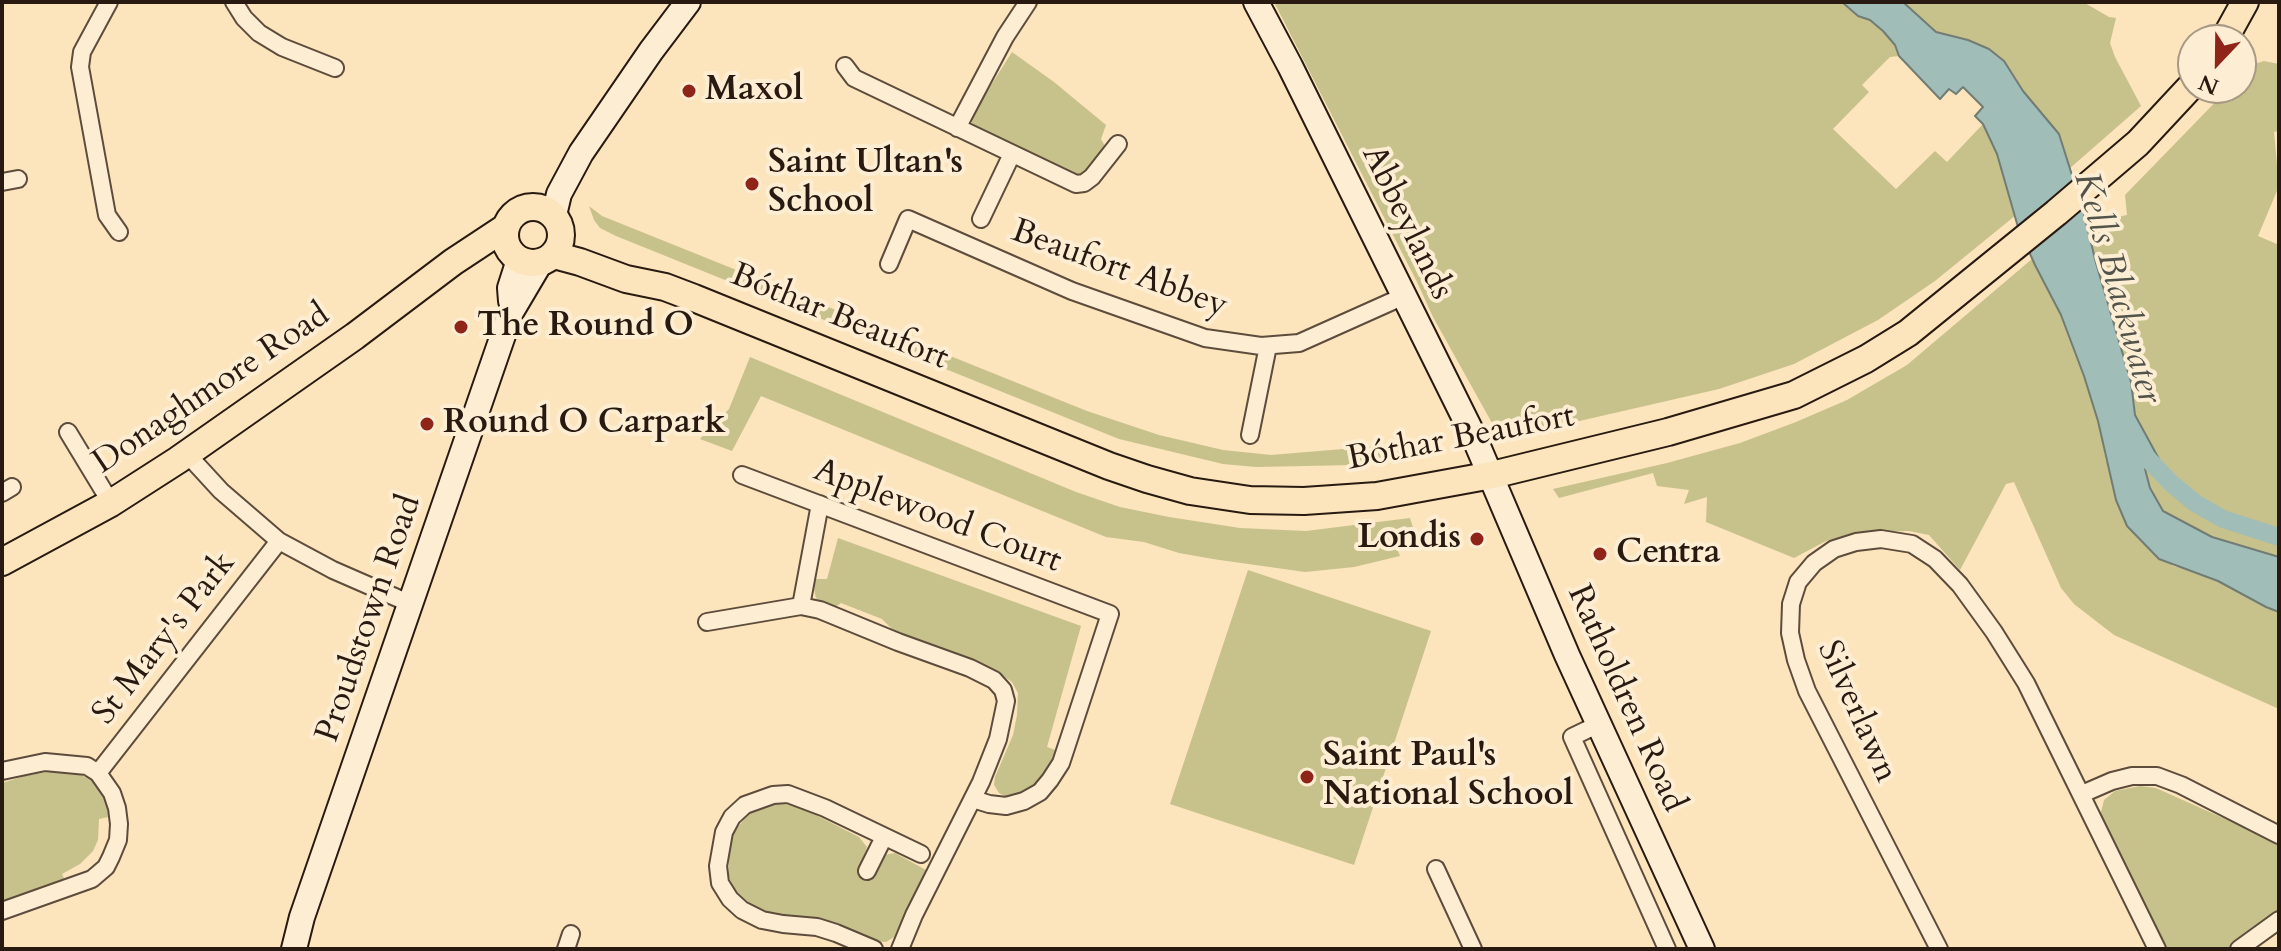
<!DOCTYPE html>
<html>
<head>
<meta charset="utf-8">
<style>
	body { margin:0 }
	#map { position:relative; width:2281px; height:951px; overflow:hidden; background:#fce4bc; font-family:Cardo,serif }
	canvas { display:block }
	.frame { position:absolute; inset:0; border:4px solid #281a11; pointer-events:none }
	.north { position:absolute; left:2177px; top:24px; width:80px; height:80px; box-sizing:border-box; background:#fdedd3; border:2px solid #a89985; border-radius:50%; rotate:202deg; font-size:22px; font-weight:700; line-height:32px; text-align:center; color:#281a11 }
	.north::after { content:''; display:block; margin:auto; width:28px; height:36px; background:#8f2418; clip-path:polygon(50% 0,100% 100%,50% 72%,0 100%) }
</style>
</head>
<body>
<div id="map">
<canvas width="2281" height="951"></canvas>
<div class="frame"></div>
<div class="north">N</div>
</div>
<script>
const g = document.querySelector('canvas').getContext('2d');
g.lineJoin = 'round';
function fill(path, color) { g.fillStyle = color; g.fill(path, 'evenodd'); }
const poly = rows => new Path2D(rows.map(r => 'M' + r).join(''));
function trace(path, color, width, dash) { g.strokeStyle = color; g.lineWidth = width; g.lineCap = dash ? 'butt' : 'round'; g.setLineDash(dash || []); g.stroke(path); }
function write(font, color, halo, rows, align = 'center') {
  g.font = font + ' Cardo,serif'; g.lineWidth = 8; g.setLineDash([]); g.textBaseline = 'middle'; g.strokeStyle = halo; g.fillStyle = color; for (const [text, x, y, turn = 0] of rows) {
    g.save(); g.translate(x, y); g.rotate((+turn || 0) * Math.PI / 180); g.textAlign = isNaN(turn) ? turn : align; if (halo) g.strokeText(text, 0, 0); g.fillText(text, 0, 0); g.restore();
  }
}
fill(poly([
	[1274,2,1842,2,1858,16,1870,20,1883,31,1895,45,1899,56,1890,57,1862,85,1869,92,1833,129,1896,189,1935,151,1947,162,1983,124,1997,154,2016,215,1935,281,1878,320,1794,364,1719,389,1527,433,1502,430,1492,423,1433,317,1417,282],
	[1903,2,2083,2,2109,17,2116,18,2110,43,2115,57,2141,106,2069,169,2059,134,2023,91,2004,61,1989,49,1968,40,1936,32],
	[1012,52,1054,82,1106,125,1101,139,1106,148,1084,174,1078,175,990,135,972,123,971,117],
	[2264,61,2279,64,2279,131,2274,132,2279,186,2258,236,2279,245,2279,557,2212,537,2163,511,2150,488,2145,468,2159,459,2135,415,2131,382,2096,263,2086,223,2127,215,2125,195,2229,88,2241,88,2241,74,2248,66],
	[589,206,602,216,1087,411,1159,435,1223,450,1271,455,1415,443,1438,445,1409,456,1352,465,1256,467,1223,464,1119,439,616,236,600,228,594,220],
	[2032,259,2061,315,2084,376,2098,421,2106,461,2173,566,2194,571,2218,581,2266,607,2279,612,2279,709,2114,635,2074,604,2061,588,2014,482,2006,484,1960,570,1929,535,1909,531,1857,532,1826,541,1794,558,1706,522,1707,497,1684,504,1689,490,1657,486,1653,473,1559,498,1553,489,1667,463,1740,443,1796,422,1847,400,1907,365],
	[750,357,1076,492,1120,507,1169,517,1240,528,1306,531,1410,518,1415,534,1407,538,1401,545,1398,551,1400,556,1354,567,1305,572,1213,559,1179,553,1144,542,1106,537,761,396,732,451,700,439,729,409],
	[838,538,1081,626,1047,747,1058,751,1051,770,1037,787,1022,797,1008,798,999,793,994,785,995,777,1013,735,1017,715,1018,693,1012,682,996,671,907,638,892,629,882,619,841,603,834,608,824,604,816,598,814,589,815,579,827,579],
	[1248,570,1431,631,1354,865,1170,804],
	[52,771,74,771,92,781,105,795,113,816,99,819,98,840,93,851,80,864,62,874,67,885,2,904,2,783,25,776],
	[2140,786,2156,788,2279,843,2279,911,2228,949,2166,949,2103,825,2101,812,2104,800,2115,791],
	[778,804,796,805,859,837,867,847,859,869,871,877,884,855,895,853,926,870,894,937,886,942,871,941,856,932,822,920,779,915,754,909,737,896,728,875,730,837,754,807]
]), '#c7c18b');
const water = poly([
	[1842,2,1903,2,1936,32,1968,40,1989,49,2004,61,2023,91,2059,134,2083,210,2096,263,2131,382,2135,415,2159,459,2145,469,2150,488,2163,511,2212,537,2279,557,2279,612,2266,607,2218,581,2159,559,2127,526,2116,500,2098,421,2084,376,2061,315,2035,265,2018,227,1997,154,1983,124,1975,116,1983,107,1963,87,1956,94,1949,89,1940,99,1899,56,1895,45,1883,31,1870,20,1858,16,1842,2]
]);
fill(water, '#a1bdb8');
trace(water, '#717c75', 2);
trace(poly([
	[2134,449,2148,459,2171,483,2195,503,2223,519,2279,537]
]), '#a1bdb8', 18);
const street = poly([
	[109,2,82,52,80,67,107,215,119,232],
	[234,2,244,18,259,33,282,47,335,68],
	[845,66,854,78,1076,184,1084,183,1092,177,1118,144],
	[957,128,1005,37,1028,2],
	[2,182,18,179],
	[981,219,1012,154],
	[889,264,908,219,1072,291,1205,338,1261,346,1299,343,1404,296],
	[68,432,111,503],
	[1250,435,1268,346],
	[187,454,221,491,279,541,333,570,411,604],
	[742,475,1110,614,1061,763,1050,780,1040,792,1024,801,1006,806,989,804,973,799],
	[2,493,12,487],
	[801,606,820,504],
	[707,622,801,606,820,610,898,642,970,668,994,680,1003,690,1006,701,998,739,981,782,914,915,900,949],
	[1599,724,1572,737,1667,949],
	[2,771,45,762,87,766,98,773,112,793,117,808,119,824,118,840,111,857,106,867,92,879,2,911],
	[98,773,279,541],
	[2082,794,2112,781,2132,776,2157,776,2181,785,2279,835],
	[1436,869,1473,949],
	[867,871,884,837],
	[566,949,571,934],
	[874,949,836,933,817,927,783,924,762,920,742,910,730,899,720,883,718,866,724,832,732,817,745,805,773,795,788,794,825,808,921,854],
	[1939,949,1807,691,1796,660,1790,633,1791,604,1798,582,1814,563,1834,549,1856,542,1881,539,1912,544,1935,559,1960,585,1994,632,2026,683,2157,949],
	[2239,949,2279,920]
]);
const secondary = poly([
	[1256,2,1290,66,1474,437,1567,655,1702,949],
	[554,215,559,194,581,153,651,51,688,2],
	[511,301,510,288,519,260],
	[294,949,302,917,511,312,540,263]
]);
const primary = poly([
	[2224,40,2245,2],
	'505 235a28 28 0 1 1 56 0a28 28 0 1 1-56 0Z',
	[554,255,580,262,626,279,665,287,694,298,1109,466,1147,479,1190,491,1250,500,1304,501,1377,496,1492,475,1668,432,1794,395,1866,359,1908,333,2056,213,2138,143,2193,84],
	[2,562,111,503,178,460,355,336,453,262,506,227]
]);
trace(street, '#5d4c3c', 20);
trace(secondary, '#281a11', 28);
trace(primary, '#281a11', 30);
trace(street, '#fdedd3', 16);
trace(secondary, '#fdedd3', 24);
trace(primary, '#fce4bc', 26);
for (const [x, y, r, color] of [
	[689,91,8,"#8f2418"],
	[752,184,8,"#8f2418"],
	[461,327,8,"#8f2418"],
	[427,424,8,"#8f2418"],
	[1477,539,8,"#8f2418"],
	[1600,554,8,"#8f2418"],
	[1307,777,8,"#8f2418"]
]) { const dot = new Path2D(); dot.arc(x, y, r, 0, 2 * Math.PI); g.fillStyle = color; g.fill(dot); trace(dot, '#fdedd3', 3); }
write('bold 34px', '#281a11', '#fdedd3', [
	["Maxol",705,91],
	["Saint Ultan's",768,164],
	["School",768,203],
	["The Round O",477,327],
	["Round O Carpark",443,424],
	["Londis",1461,539,"right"],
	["Centra",1616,554],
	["Saint Paul's",1323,757],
	["National School",1323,796]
], 'left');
write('34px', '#281a11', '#fdedd3', [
	["Abbeylands",1406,223,64],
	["Beaufort Abbey",1119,270,20],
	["Bóthar Beaufort",839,318,22],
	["Donaghmore Road",212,390,-34],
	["Bóthar Beaufort",1461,439,-11],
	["Applewood Court",937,517,21],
	["Proudstown Road",370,619,-71],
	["St Mary's Park",165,639,-52],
	["Ratholdren Road",1625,699,66],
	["Silverlawn",1856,712,66]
]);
write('italic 36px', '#52534b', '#fdedd3', [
	["Kells Blackwater",2116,288,74]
]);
</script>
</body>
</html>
